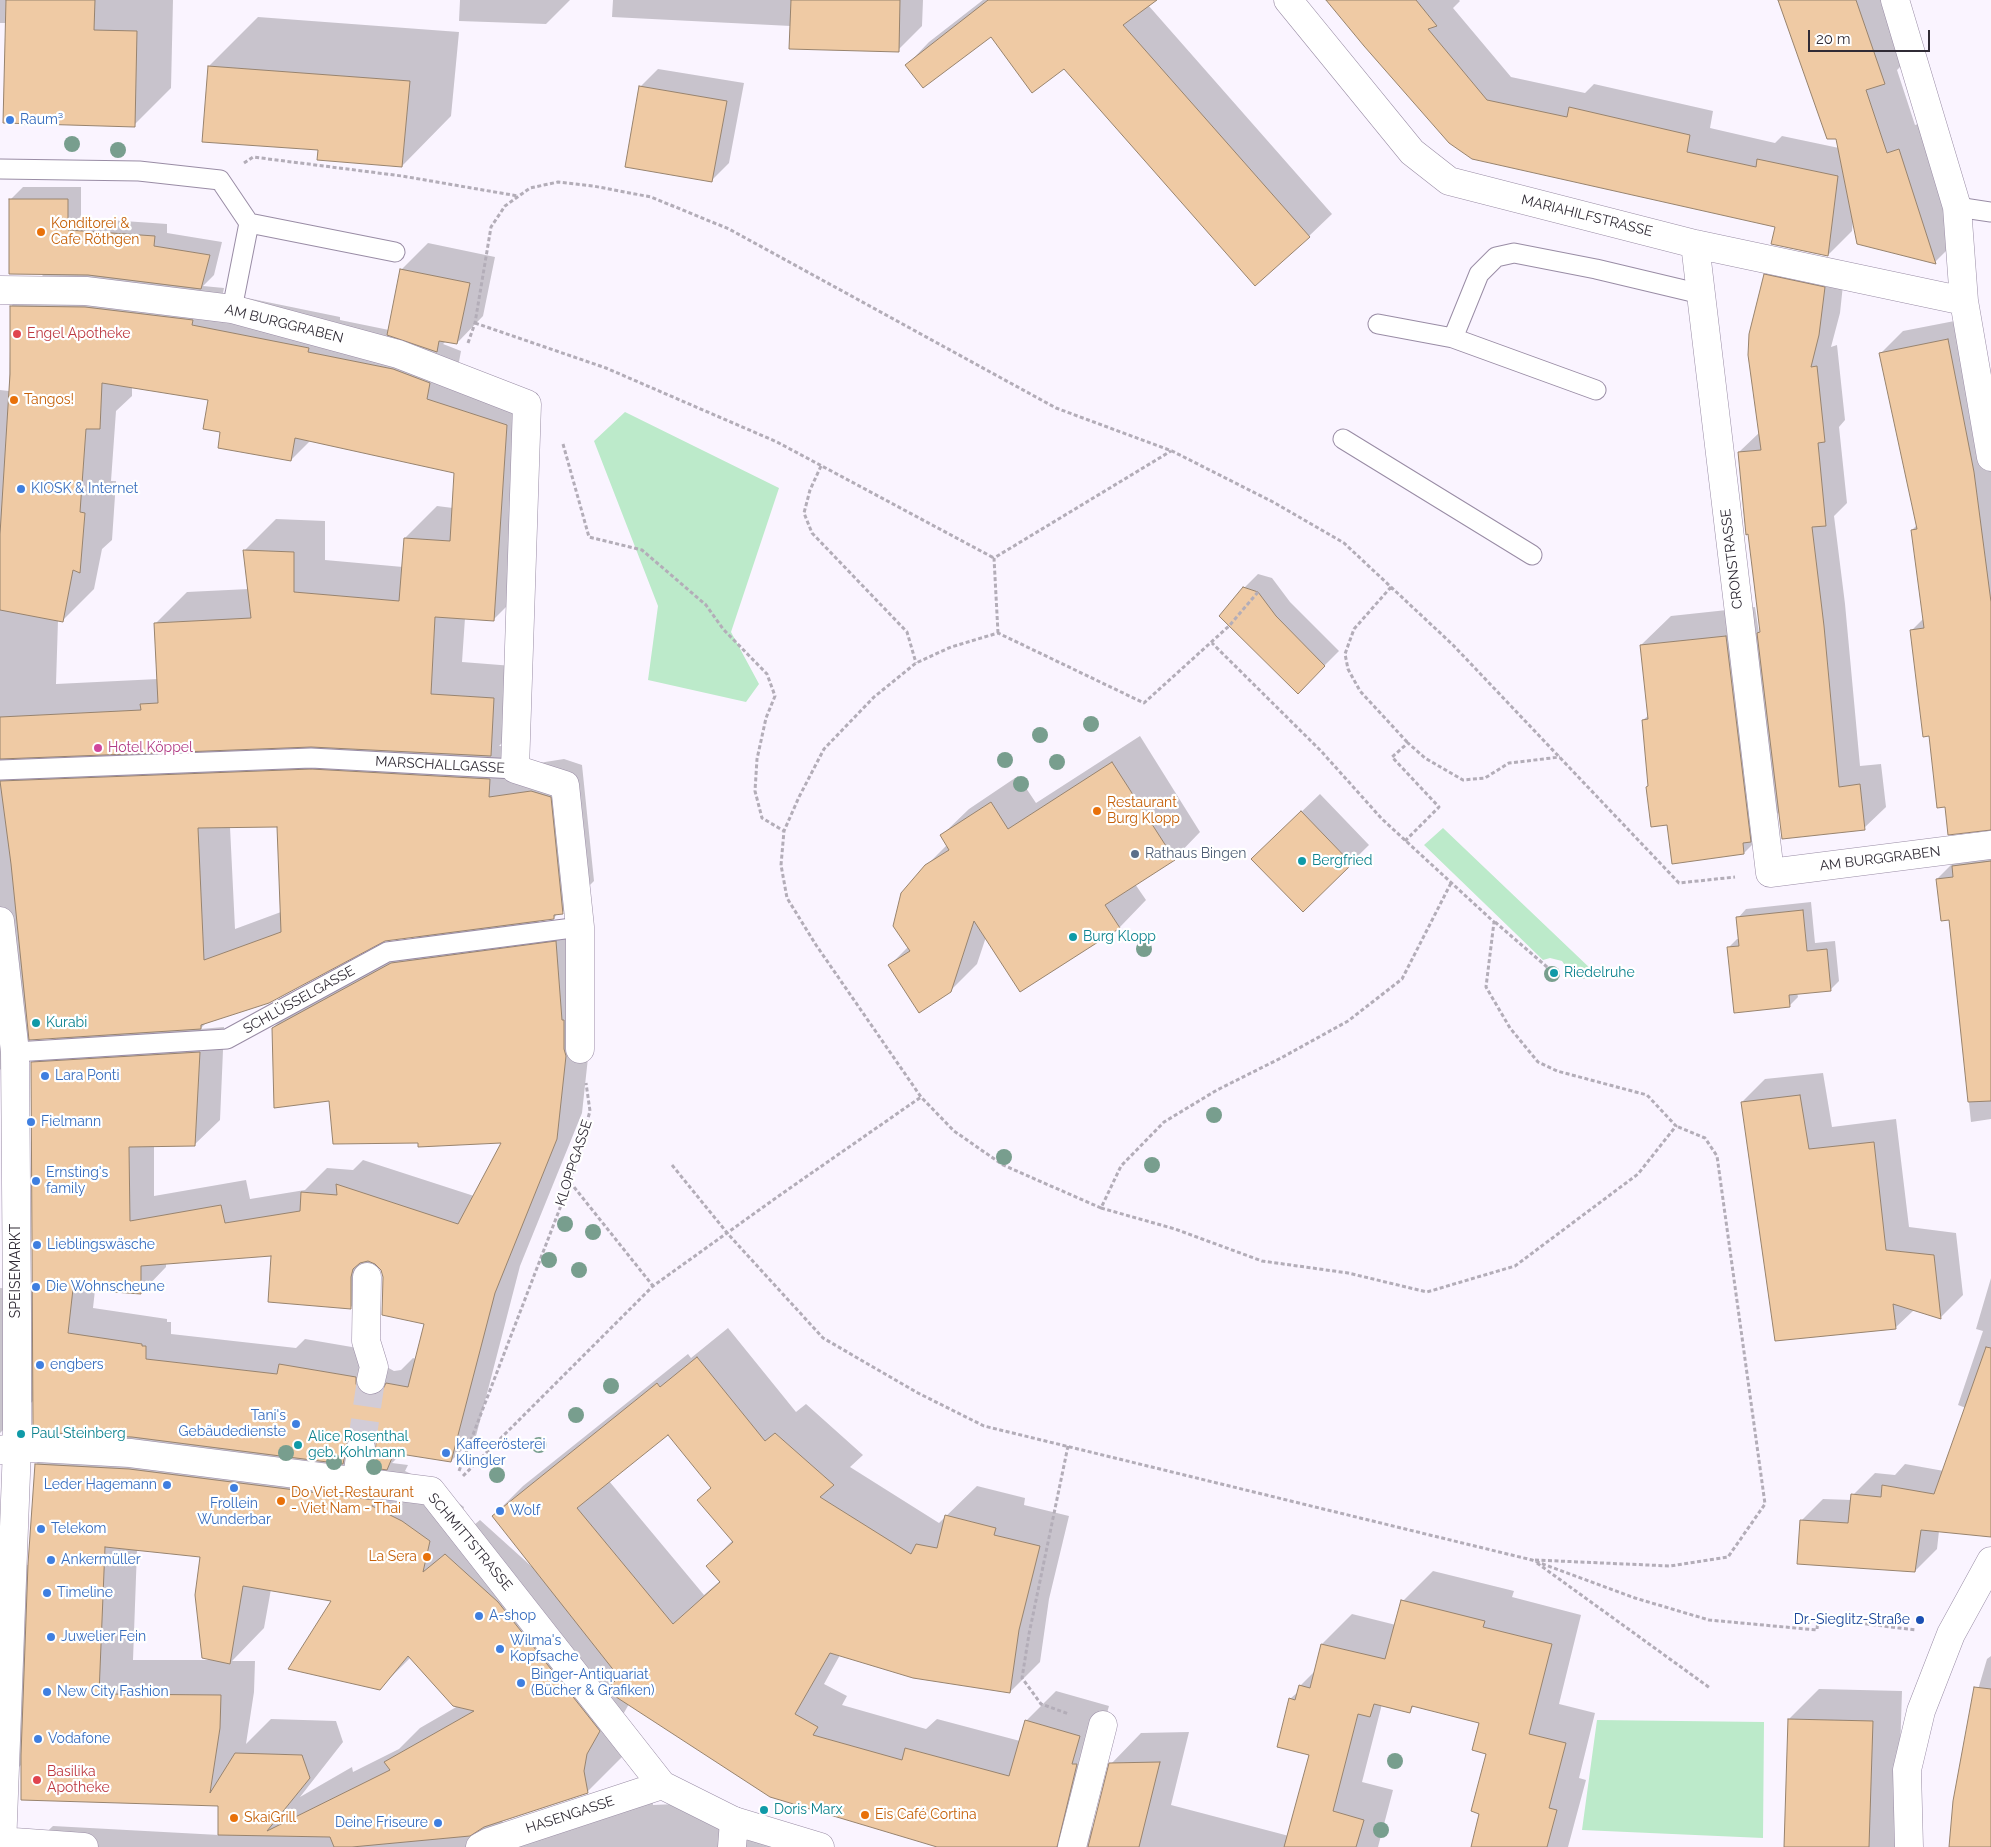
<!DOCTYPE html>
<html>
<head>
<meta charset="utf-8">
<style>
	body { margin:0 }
	#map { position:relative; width:1991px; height:1847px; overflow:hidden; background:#faf4ff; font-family:Raleway,sans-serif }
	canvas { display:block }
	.scale { position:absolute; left:1808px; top:30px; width:122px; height:22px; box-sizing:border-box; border:2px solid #302b35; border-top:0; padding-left:6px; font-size:15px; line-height:18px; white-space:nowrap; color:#302b35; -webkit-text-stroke:4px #fff; paint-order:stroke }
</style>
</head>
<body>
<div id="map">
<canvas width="1991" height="1847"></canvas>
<div class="scale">20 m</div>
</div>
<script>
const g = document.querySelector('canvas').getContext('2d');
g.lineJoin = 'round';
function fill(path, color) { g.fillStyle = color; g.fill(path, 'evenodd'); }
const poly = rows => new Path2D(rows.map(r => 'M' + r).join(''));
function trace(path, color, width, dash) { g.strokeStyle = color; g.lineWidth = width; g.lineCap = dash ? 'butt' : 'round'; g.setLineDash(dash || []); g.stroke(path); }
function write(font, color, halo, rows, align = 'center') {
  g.font = font + ' Raleway,sans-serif'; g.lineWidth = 4.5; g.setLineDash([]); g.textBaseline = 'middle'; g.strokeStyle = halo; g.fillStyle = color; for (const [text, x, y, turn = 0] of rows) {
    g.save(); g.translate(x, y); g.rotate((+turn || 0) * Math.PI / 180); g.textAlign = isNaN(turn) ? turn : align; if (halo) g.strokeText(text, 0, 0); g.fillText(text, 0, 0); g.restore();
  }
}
fill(poly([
	[625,412,779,488,731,632,759,684,746,702,648,680,658,606,594,441],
	[1443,828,1593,971,1584,979,1569,971,1562,961,1550,958,1543,960,1424,845],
	[1597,1720,1764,1722,1763,1838,1582,1830]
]), '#bceaca');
fill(poly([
	[0,0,173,0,171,88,134,125,6,23,0,23],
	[460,0,570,0,546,24,459,21],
	[613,0,923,0,922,26,898,50,791,26,612,17],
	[983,0,1155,0,1148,5,1332,214,1309,236,1064,67,991,35,907,65,929,42],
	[1328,0,1459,0,1460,1,1453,8,1511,77,1585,93,1594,84,1713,111,1710,128,1775,143,1782,136,1839,148,1837,138,1779,0,1894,0,1912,55,1897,70,1915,125,1927,121,1963,234,1935,262,1853,220,1852,231,1828,255,1777,226,1473,158],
	[258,17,459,32,451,116,402,166,319,149,209,66],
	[658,69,744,83,729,163,711,181,640,87],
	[23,187,81,187,81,218,167,224,167,233,222,242,214,275,203,286,224,288,223,293,340,317,340,320,389,330,401,270,428,243,495,257,483,316,457,343,446,341,443,344,461,351,458,367,538,394,525,588,493,620,465,618,462,662,526,667,522,723,499,746,521,747,520,766,564,759,582,765,594,881,562,913,558,913,554,918,538,920,539,922,581,917,591,1030,582,1113,520,1266,476,1436,451,1461,402,1453,392,1463,408,1465,405,1471,437,1487,464,1507,456,1540,480,1520,531,1566,532,1565,493,1516,523,1486,688,1354,691,1358,728,1328,796,1412,806,1404,863,1455,850,1467,939,1523,977,1486,1025,1498,1024,1505,1069,1516,1049,1599,1040,1662,1010,1692,840,1655,824,1684,847,1696,842,1705,926,1729,937,1719,1020,1741,1026,1721,1056,1691,1109,1706,1101,1734,1091,1828,1094,1830,1111,1764,1141,1733,1189,1732,1171,1805,1289,1836,1311,1754,1290,1699,1299,1691,1300,1686,1316,1670,1322,1644,1352,1614,1396,1625,1403,1601,1433,1571,1514,1591,1512,1597,1581,1615,1559,1704,1595,1713,1579,1778,1586,1780,1568,1847,1472,1847,1481,1813,1487,1753,1480,1722,1415,1705,1409,1711,1382,1704,1362,1782,1393,1790,1378,1847,944,1847,629,1704,621,1718,618,1736,622,1757,587,1792,501,1820,506,1826,651,1783,653,1805,698,1803,805,1847,31,1847,53,1826,219,1835,219,1805,21,1799,22,1764,0,1786,0,1564,29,1565,36,1464,67,1433,34,1400,0,1433,0,1288,33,1290,32,1063,58,1037,31,1039,0,1070,0,390,9,391,11,306,44,274,10,200],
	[132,387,209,399,222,431,291,460,310,441,455,472,453,508,437,506,405,538,403,567,325,560,325,521,276,519,244,551,249,589,187,592,155,624,158,679,56,684,58,620,62,621,94,589,102,549,112,540,116,481,111,481,116,411,132,396],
	[278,826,281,912,235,929,230,827],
	[421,935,298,1002,273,1028,330,1100,419,1142,503,1142,474,1196,363,1160,353,1170,327,1168,305,1190,250,1199,246,1180,154,1196,154,1145,194,1145,220,1120,224,1027,200,1029,207,1022,382,941],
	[273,1255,350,1308,376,1282,376,1263,382,1269,384,1277,425,1323,416,1359,413,1358,401,1370,394,1371,385,1366,381,1352,305,1339,296,1348,171,1334,171,1322,167,1322,167,1319,93,1308,95,1290,141,1293,166,1267,166,1263],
	[668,1433,712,1487,699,1500,733,1540,707,1566,721,1580,704,1595,609,1481],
	[369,1434,377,1442,376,1461,348,1458,368,1438],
	[137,1550,201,1556,214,1660,133,1660],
	[271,1589,333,1600,380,1688,411,1657,458,1706,420,1728,399,1749,353,1772,352,1767,300,1797,343,1742,336,1721,271,1719,246,1744,254,1692,255,1661,232,1661,264,1628],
	[1786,254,1845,266,1840,313,1831,347,1837,345,1845,420,1839,427,1847,503,1834,516,1845,604,1860,766,1881,764,1886,807,1864,828,1780,811,1773,818,1774,823,1744,853,1668,823,1649,785,1643,720,1649,715,1641,645,1671,616,1755,607,1759,633,1761,630,1739,452,1760,432,1765,275],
	[1970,318,1991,425,1991,828,1946,806,1930,735,1912,630,1924,618,1912,530,1917,525,1881,353,1903,331],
	[1258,574,1272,578,1290,602,1339,651,1298,692,1244,588],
	[1140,736,1200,832,1174,859,1135,884,1146,900,1120,927,1021,991,986,937,977,964,950,991,890,965,908,947,926,866,948,844,942,835,969,809,1018,776,1036,803],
	[1320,794,1369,845,1303,910,1271,841],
	[1991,842,1991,1119,1971,1122,1950,919,1937,879,1959,857],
	[1811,902,1815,943,1835,941,1839,981,1830,990,1797,993,1798,997,1789,1006,1728,948,1737,939,1740,939,1738,918,1746,909],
	[1823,1073,1832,1127,1896,1119,1909,1227,1956,1233,1963,1295,1940,1318,1914,1310,1895,1328,1742,1102,1765,1079],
	[1991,1278,1991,1529,1939,1531,1937,1549,1915,1571,1801,1521,1823,1499,1852,1500,1853,1495,1875,1473,1895,1475,1905,1464,1944,1471,1966,1408,1958,1405,1983,1331,1976,1329],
	[1991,1656,1991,1847,1950,1847,1970,1717,1987,1659],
	[1819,1689,1902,1691,1897,1847,1785,1847,1789,1719]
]), '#0003');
const building = poly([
	[6,0,95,0,94,30,137,31,135,127,3,123,6,0],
	[791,0,900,0,899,52,789,49,791,0],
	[988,0,1157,0,1123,25,1310,237,1255,286,1064,69,1032,93,991,37,923,88,905,65,988,0],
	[1326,0,1416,0,1437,26,1428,29,1487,100,1567,117,1569,107,1690,135,1687,152,1756,167,1757,159,1838,176,1828,256,1771,244,1775,227,1472,159,1449,143,1364,46,1326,0],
	[1778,0,1856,0,1885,84,1866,90,1887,153,1899,149,1936,264,1857,244,1836,139,1827,139,1778,0],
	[208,66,410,81,402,167,317,160,318,150,202,142,208,66],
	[639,86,727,101,712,182,625,167,639,86],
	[9,199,68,199,68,230,155,236,154,246,210,255,201,289,88,275,9,274,9,199],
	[400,269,470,283,457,344,439,341,437,352,387,335,400,269],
	[1764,274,1825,287,1819,335,1811,367,1817,366,1825,442,1818,443,1826,526,1812,527,1824,626,1839,787,1860,784,1865,830,1782,839,1757,633,1760,632,1748,534,1746,535,1738,452,1761,450,1748,355,1749,334,1764,274],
	[10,306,85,307,193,320,192,325,309,348,308,352,393,369,430,383,427,399,507,425,494,621,435,617,431,694,494,698,491,756,311,747,0,759,0,717,141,710,140,704,158,703,154,623,251,618,243,550,294,552,294,592,399,601,404,538,450,541,454,473,295,438,291,461,218,448,220,432,203,429,208,400,102,383,100,429,86,429,80,512,85,513,80,573,73,570,63,622,0,610,0,534,10,374,10,306],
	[1948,339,1974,472,1991,602,1991,830,1948,835,1945,807,1937,808,1929,736,1923,737,1910,630,1924,628,1911,530,1917,529,1879,353,1948,339],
	[1243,587,1258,592,1276,616,1325,666,1298,694,1219,616,1243,587],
	[1726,636,1751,842,1743,843,1744,854,1672,864,1667,825,1651,827,1646,787,1648,786,1642,720,1648,719,1640,645,1726,636],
	[1112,762,1175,860,1105,905,1120,928,1020,992,974,921,951,992,919,1013,888,965,910,951,893,926,901,893,925,865,949,850,940,835,991,802,1008,829,1112,762],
	[311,769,490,779,489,797,531,791,551,797,563,914,554,915,554,919,385,941,269,1003,201,1025,201,1029,29,1040,11,864,0,781,311,769],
	[277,827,281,932,204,960,198,828,277,827],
	[1301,811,1352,864,1303,912,1251,859,1301,811],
	[1991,861,1991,1101,1968,1102,1949,920,1941,921,1936,879,1953,877,1952,866,1991,861],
	[1803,910,1807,951,1827,949,1831,991,1789,995,1790,1007,1734,1013,1727,947,1739,946,1736,917,1803,910],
	[556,941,562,1020,564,1020,564,1049,566,1056,557,1139,495,1293,451,1462,394,1453,387,1470,374,1468,376,1442,370,1435,362,1432,354,1434,348,1439,343,1464,132,1437,33,1432,31,1062,200,1052,195,1146,129,1147,130,1221,221,1205,225,1223,300,1211,301,1192,337,1195,336,1184,458,1224,501,1143,418,1147,418,1143,333,1144,329,1101,274,1108,272,1028,391,963,556,941],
	[271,1256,268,1302,351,1309,351,1277,353,1269,360,1263,368,1261,375,1264,381,1270,383,1277,382,1315,424,1324,408,1387,386,1383,382,1391,375,1395,368,1395,360,1391,356,1384,356,1377,279,1364,277,1374,146,1359,146,1346,142,1346,142,1344,68,1333,73,1289,141,1294,141,1266,271,1256],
	[1800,1095,1809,1149,1874,1142,1886,1250,1934,1255,1941,1319,1893,1304,1896,1329,1775,1341,1741,1102,1800,1095],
	[1986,1347,1991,1348,1991,1537,1921,1530,1915,1572,1797,1564,1800,1520,1848,1523,1851,1494,1881,1497,1882,1485,1934,1494,1986,1347],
	[697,1357,765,1441,775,1433,834,1485,820,1497,911,1554,916,1544,937,1548,945,1515,996,1528,994,1535,1040,1546,1019,1630,1010,1693,913,1678,830,1653,795,1714,818,1727,813,1735,902,1760,905,1748,1009,1776,1025,1720,1080,1736,1072,1764,1077,1764,1057,1847,937,1847,770,1797,610,1693,607,1689,619,1677,492,1516,657,1383,660,1387,697,1357],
	[668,1435,711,1488,697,1500,733,1542,706,1566,720,1582,673,1624,577,1508,668,1435],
	[35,1464,129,1469,374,1500,372,1506,402,1521,430,1541,423,1572,445,1554,498,1602,600,1731,587,1754,584,1771,588,1793,484,1827,470,1836,352,1847,334,1847,330,1837,218,1835,218,1806,21,1800,21,1755,28,1564,35,1464],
	[105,1547,200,1557,195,1595,202,1658,230,1664,243,1586,331,1601,288,1669,380,1690,408,1656,453,1706,474,1711,384,1762,390,1770,267,1831,310,1778,302,1755,235,1753,210,1793,220,1728,221,1695,99,1694,105,1547],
	[1401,1600,1485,1621,1483,1627,1552,1644,1529,1734,1566,1743,1549,1808,1557,1810,1547,1847,1471,1847,1479,1814,1471,1811,1486,1754,1472,1750,1479,1723,1412,1706,1410,1713,1374,1704,1370,1717,1358,1714,1333,1811,1364,1820,1356,1847,1284,1847,1309,1755,1277,1747,1289,1698,1295,1700,1299,1685,1310,1688,1321,1644,1385,1659,1401,1600],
	[1974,1687,1991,1689,1991,1847,1949,1847,1953,1801,1974,1687],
	[1788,1719,1873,1721,1869,1847,1784,1847,1788,1719],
	[1160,1762,1139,1847,1088,1847,1109,1763,1160,1762]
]);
fill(building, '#efcaa4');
trace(building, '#98836e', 1);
trace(poly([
	[361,1448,371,1380]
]), '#d2ccd7', 28, [28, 14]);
const service = poly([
	[0,169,139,171,220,180,249,223,232,309],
	[1957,207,1991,212],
	[249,223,395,252],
	[1378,324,1453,338,1596,390],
	[1453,338,1479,274,1496,257,1514,253,1596,269,1701,294],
	[1343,439,1532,555],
	[0,770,311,758,515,769],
	[15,1052,227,1039,387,952,580,927]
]);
const pedestrian = poly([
	[0,921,15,1052,17,1313,17,1447,2,1847],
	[367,1277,366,1341,374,1367,371,1380],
	[0,1450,17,1447,130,1453,431,1491,662,1785,734,1821],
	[357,1480,361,1448],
	[0,1841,84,1847],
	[480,1847,489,1842,662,1785]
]);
const minor = poly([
	[1288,0,1412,152,1449,181,1695,244,1964,301],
	[1895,0,1957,207,1964,301,1991,457],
	[1695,244,1770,873,1991,845],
	[0,290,86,291,232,309,398,354,527,404,515,769,565,785,580,927,580,1049],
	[732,1847,734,1821,820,1847],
	[1072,1847,1103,1725],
	[1909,1847,1907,1770,1921,1711,1951,1634,1991,1561]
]);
trace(service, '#998ca5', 21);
trace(pedestrian, '#998ca5', 29);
trace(minor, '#998ca5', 29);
trace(poly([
	[244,163,253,157,402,176,518,196],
	[475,323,606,368,777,442,994,558],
	[468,343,475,323,491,227,505,206,530,188,558,182,593,186,651,197,729,229,1056,408,1172,451,1273,502,1344,543,1453,645,1679,883,1735,877],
	[563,444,589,537,642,550,706,605,723,629,767,674,775,696,766,718,757,759,755,791,762,818,784,831],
	[821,466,810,490,804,513,812,533,907,632,916,663],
	[1391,587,1354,629,1345,654,1348,669,1360,691,1408,743],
	[1258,592,1229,626,1144,703,998,633,951,647,916,663,874,697,824,749,799,797,784,831,781,865,787,898,816,945,921,1097,954,1131,1003,1165,1101,1208,1121,1166,1164,1122,1217,1090,1281,1058,1348,1021,1402,979,1451,883],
	[998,633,994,558,1171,451],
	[1405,841,1439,807,1392,757,1408,743,1425,758,1463,780,1485,778,1509,763,1560,757],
	[1495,922,1554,973],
	[672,1165,728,1234,823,1338,918,1393,984,1426,1532,1560,1635,1598,1709,1620,1817,1630,1818,1618,1916,1630],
	[570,1182,653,1286],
	[1101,1208,1175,1229,1262,1261,1348,1273,1427,1292,1515,1266,1638,1174,1676,1126,1647,1095,1557,1071,1538,1062,1510,1028,1486,987,1494,922,1382,819,1321,751,1212,643],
	[1068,1446,1029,1634,1022,1678,1041,1704,1069,1714],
	[459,1471,570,1182,590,1111,586,1083],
	[463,1476,653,1286,780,1195,921,1097],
	[1535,1560,1670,1566,1728,1557,1765,1504,1717,1156,1705,1138,1676,1126],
	[1537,1563,1710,1688]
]), '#b3adb8', 3, [4, 2.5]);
trace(service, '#fff', 19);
trace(pedestrian, '#fff', 28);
trace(minor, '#fff', 28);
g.fillStyle = '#789e8e';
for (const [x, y] of [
	[72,144],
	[118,150],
	[1091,724],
	[1040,735],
	[1005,760],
	[1057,762],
	[1021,784],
	[1144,949],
	[1552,974],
	[1214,1115],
	[1004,1157],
	[1152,1165],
	[565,1224],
	[593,1232],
	[549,1260],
	[579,1270],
	[611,1386],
	[576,1415],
	[539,1445],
	[286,1453],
	[334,1462],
	[374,1467],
	[497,1475],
	[1395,1761],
	[1381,1830]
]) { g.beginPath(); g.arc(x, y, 8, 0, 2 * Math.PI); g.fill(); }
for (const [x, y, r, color] of [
	[10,120,5,"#3f7fe0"],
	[41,232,5,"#e8710a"],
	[17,334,5,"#e0444e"],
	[14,400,5,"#e8710a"],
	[21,489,5,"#3f7fe0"],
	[98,748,5,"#d1479c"],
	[1097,811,5,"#e8710a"],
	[1135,854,5,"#5c6f8a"],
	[1302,861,5,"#0f9aa8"],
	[1073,937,5,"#0f9aa8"],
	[1554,973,5,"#0f9aa8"],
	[36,1023,5,"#0f9aa8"],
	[45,1076,5,"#3f7fe0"],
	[31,1122,5,"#3f7fe0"],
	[36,1181,5,"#3f7fe0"],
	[37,1245,5,"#3f7fe0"],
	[36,1287,5,"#3f7fe0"],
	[40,1365,5,"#3f7fe0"],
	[296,1424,5,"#3f7fe0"],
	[21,1434,5,"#0f9aa8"],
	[298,1445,5,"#0f9aa8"],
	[446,1453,5,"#3f7fe0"],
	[167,1485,5,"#3f7fe0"],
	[234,1488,5,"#3f7fe0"],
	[281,1501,5,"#e8710a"],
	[500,1511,5,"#3f7fe0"],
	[41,1529,5,"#3f7fe0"],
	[427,1557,5,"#e8710a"],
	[51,1560,5,"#3f7fe0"],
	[47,1593,5,"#3f7fe0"],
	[479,1616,5,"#3f7fe0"],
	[1920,1620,5,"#1a4fb4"],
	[51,1637,5,"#3f7fe0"],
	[500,1649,5,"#3f7fe0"],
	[521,1683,5,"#3f7fe0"],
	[47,1692,5,"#3f7fe0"],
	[38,1739,5,"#3f7fe0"],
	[37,1780,5,"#e0444e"],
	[764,1810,5,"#0f9aa8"],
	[865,1815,5,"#e8710a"],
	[234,1818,5,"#e8710a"],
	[438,1823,5,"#3f7fe0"]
]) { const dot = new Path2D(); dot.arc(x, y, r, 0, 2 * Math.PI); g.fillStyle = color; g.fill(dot); trace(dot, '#fff', 2); }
write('14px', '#366cbe', '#fff', [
	["Raum³",20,120],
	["KIOSK & Internet",31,489],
	["Lara Ponti",55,1076],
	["Fielmann",41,1122],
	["Ernsting's",46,1173],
	["family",46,1189],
	["Lieblingswäsche",47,1245],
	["Die Wohnscheune",46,1287],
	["engbers",50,1365],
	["Tani's",286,1416,"right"],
	["Gebäudedienste",286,1432,"right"],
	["Kaffeerösterei",456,1445],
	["Klingler",456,1461],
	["Leder Hagemann",157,1485,"right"],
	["Frollein",234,1504,"center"],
	["Wunderbar",234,1520,"center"],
	["Wolf",510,1511],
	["Telekom",51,1529],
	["Ankermüller",61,1560],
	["Timeline",57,1593],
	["A-shop",489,1616],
	["Juwelier Fein",61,1637],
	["Wilma's",510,1641],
	["Kopfsache",510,1657],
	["Binger-Antiquariat",531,1675],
	["(Bücher & Grafiken)",531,1691],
	["New City Fashion",57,1692],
	["Vodafone",48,1739],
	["Deine Friseure",428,1823,"right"]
], 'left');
write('14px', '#302b35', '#fff', [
	["MARIAHILFSTRASSE",1587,216,14],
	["AM BURGGRABEN",284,324,14],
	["CRONSTRASSE",1732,559,-97],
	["MARSCHALLGASSE",440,765,3],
	["AM BURGGRABEN",1880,859,-7],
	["SCHLÜSSELGASSE",299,1000,-29],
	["KLOPPGASSE",574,1163,-72],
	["SPEISEMARKT",16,1271,-90],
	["SCHMITTSTRASSE",470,1542,50],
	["HASENGASSE",570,1815,-18]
]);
write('14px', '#c56008', '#fff', [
	["Konditorei &",51,224],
	["Cafe Röthgen",51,240],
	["Tangos!",24,400],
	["Restaurant",1107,803],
	["Burg Klopp",1107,819],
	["Do Viet-Restaurant",291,1493],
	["- Viet Nam - Thai",291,1509],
	["La Sera",417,1557,"right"],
	["Eis Café Cortina",875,1815],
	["SkaiGrill",244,1818]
], 'left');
write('14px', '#be3a42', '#fff', [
	["Engel Apotheke",27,334],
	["Basilika",47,1772],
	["Apotheke",47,1788]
], 'left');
write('14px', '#b23c85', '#fff', [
	["Hotel Köppel",108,748]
], 'left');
write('14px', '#4e5e75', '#fff', [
	["Rathaus Bingen",1145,854]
], 'left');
write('14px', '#0d838f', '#fff', [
	["Bergfried",1312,861],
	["Burg Klopp",1083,937],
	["Riedelruhe",1564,973],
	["Kurabi",46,1023],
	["Paul Steinberg",31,1434],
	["Alice Rosenthal",308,1437],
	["geb. Kohlmann",308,1453],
	["Doris Marx",774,1810]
], 'left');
write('14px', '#164399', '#fff', [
	["Dr.-Sieglitz-Straße",1910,1620]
], 'right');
</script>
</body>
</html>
